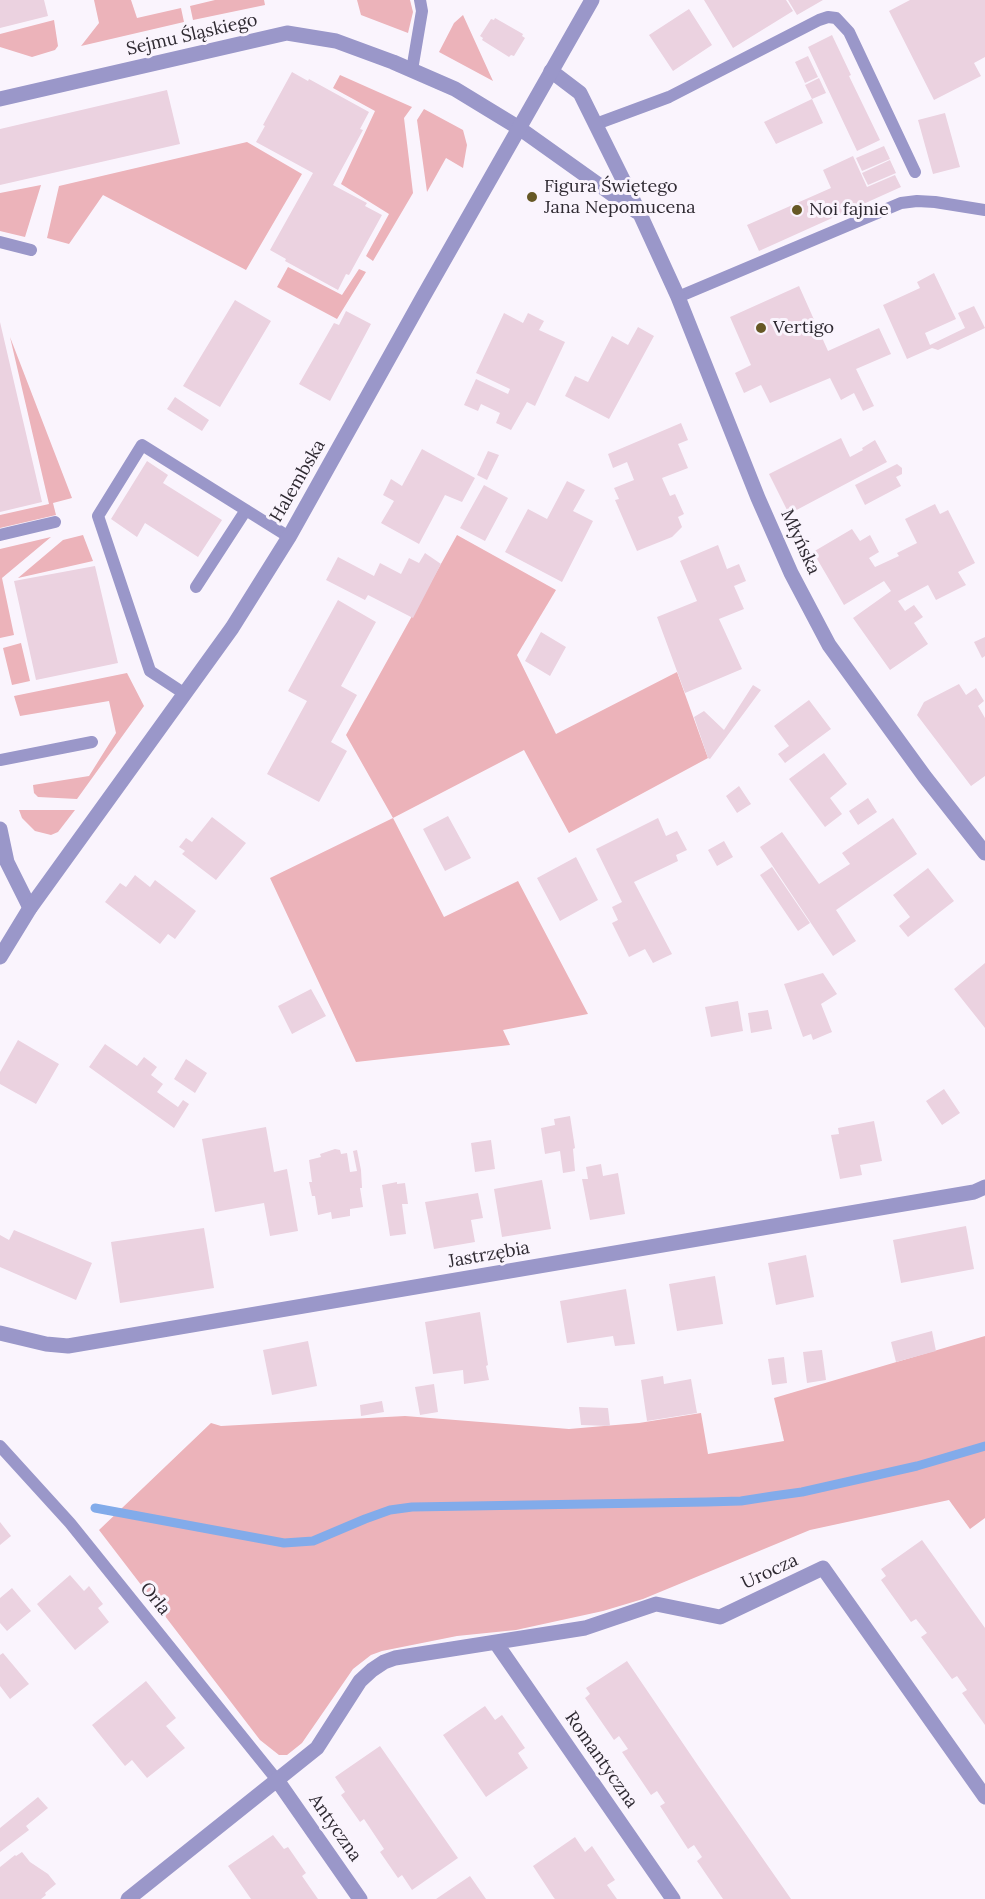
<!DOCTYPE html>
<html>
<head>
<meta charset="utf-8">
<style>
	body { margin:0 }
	canvas { display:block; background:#faf4fd }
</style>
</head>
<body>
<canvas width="985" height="1899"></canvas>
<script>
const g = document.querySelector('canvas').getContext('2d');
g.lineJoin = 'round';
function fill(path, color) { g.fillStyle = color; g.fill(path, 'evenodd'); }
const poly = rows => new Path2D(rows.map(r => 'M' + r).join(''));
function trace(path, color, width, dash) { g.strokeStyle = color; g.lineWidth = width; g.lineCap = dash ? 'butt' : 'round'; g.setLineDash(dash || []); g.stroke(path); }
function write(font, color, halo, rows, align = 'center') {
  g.font = font + ' Lora,serif'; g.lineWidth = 6; g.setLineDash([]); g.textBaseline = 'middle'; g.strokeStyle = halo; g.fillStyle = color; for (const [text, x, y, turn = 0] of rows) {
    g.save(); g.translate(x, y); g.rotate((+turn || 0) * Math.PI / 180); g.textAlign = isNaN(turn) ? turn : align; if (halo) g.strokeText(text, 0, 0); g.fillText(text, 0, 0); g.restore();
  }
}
fill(poly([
	[94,0,131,0,137,18,181,8,184,22,81,46,99,23],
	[215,0,264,0,265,5,193,20,190,6],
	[357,0,410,0,413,12,408,33,361,15],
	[463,15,493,81,439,52,454,23],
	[54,20,58,46,55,50,32,57,0,47,0,34],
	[340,75,412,107,404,118,413,193,373,261,366,256,389,214,341,184,375,111,333,88],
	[424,109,463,130,467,145,463,168,446,158,427,192,417,120],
	[247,142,302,174,246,270,103,195,69,244,47,238,59,186],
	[41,185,25,237,0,231,0,193],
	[288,267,342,295,359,269,366,272,337,319,277,287],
	[10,337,72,498,53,503,56,515,0,528,0,515,49,504],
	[83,535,93,561,18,578,63,540],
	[457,535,556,590,517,655,556,734,677,672,708,758,569,833,524,750,393,818,444,917,518,881,588,1014,503,1030,510,1045,356,1062,270,878,393,818,346,735],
	[51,537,2,578,14,635,0,638,0,549],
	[21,643,30,681,12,685,3,648],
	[127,673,144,706,77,799,38,797,34,793,33,785,89,776,116,733,109,701,20,716,14,696],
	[19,810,75,810,58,832,51,835,35,831,22,818],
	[985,1336,985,1518,970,1529,949,1500,810,1530,643,1599,603,1611,516,1630,457,1636,382,1651,371,1655,353,1669,302,1743,287,1755,279,1755,260,1740,99,1530,211,1423,221,1426,405,1416,569,1429,639,1423,701,1413,708,1454,784,1441,774,1398]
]), '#ecb3ba');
trace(poly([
	[95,1508,284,1543,313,1541,365,1519,390,1510,412,1507,706,1502,741,1501,773,1496,802,1492,917,1466,985,1446]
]), '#82abea', 9);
fill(poly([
	[0,0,44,0,48,16,0,28],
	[704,0,786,0,793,11,733,48],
	[788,0,823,0,797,15],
	[910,0,985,0,985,57,974,63,981,76,934,100,889,11],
	[689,9,712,45,673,71,649,35],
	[495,18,523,34,522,36,525,38,514,56,511,55,509,57,482,40,483,38,480,36,491,19,494,20],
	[832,35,851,75,849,76,880,140,857,151,808,47],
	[808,56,818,77,805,83,795,62],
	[292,72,308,81,309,79,369,112,360,129,363,130,333,185,367,203,365,206,382,215,349,275,346,274,338,290,285,261,286,259,270,250,313,173,256,142,265,126,263,125],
	[819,78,826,93,812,99,823,123,776,144,764,122,812,99,805,85],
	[167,90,180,144,0,185,0,129],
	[945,113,960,167,933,174,918,120],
	[884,146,890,159,862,171,856,158],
	[853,156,867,187,895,175,901,187,759,251,747,225,831,188,823,170],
	[890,160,896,173,868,185,862,173],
	[934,273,956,319,925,333,930,345,965,328,958,313,974,306,985,328,938,350,932,348,907,359,883,305,920,288,917,282],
	[799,286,828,351,879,328,891,354,856,369,874,406,863,411,854,393,841,400,830,378,770,403,761,385,744,393,735,373,751,365,730,317],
	[235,300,271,321,220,407,183,386],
	[346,311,371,324,330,401,299,384,334,323,339,325],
	[504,313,523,323,528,313,544,321,539,330,565,342,535,406,527,402,511,430,496,423,500,413,481,404,478,411,464,405,476,379,508,394,510,389,476,373],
	[0,322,42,502,0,512],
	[638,327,654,336,609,419,565,396,575,376,588,382,612,336,628,345],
	[175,397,209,420,202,431,167,409],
	[681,423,688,440,678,444,688,468,662,478,670,496,675,494,684,514,678,517,682,527,672,537,637,551,615,500,619,499,614,488,634,480,627,462,613,468,608,454],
	[841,438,850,457,863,450,862,448,875,440,887,462,789,514,769,474],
	[422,449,475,478,462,502,445,495,419,544,381,523,394,501,383,495,391,479,402,486],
	[488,451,499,455,487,480,477,475],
	[147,461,168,475,163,483,222,520,198,557,145,523,137,537,111,519],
	[897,464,902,468,902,474,896,477,901,486,865,505,855,485],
	[567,481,585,490,573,511,593,521,562,582,505,552,528,509,547,519],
	[484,485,508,498,485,541,460,528],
	[935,504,940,514,948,510,975,563,958,572,966,585,936,600,928,585,898,601,905,611,914,605,923,617,914,623,928,644,890,670,853,618,891,591,884,581,844,605,813,552,852,529,860,541,870,535,879,552,869,558,875,567,899,556,897,553,917,543,905,519],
	[718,545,727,569,739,564,746,581,734,586,744,609,719,619,742,669,685,693,657,617,697,601,680,561],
	[425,553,441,564,413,618,368,595,365,600,326,580,338,557,374,576,380,563,401,574,409,558,419,563],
	[95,566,118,663,36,680,14,581],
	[338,600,376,622,341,686,357,695,331,742,347,751,319,802,267,774,307,701,288,691],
	[541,632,566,647,550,676,525,661],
	[985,637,985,656,982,658,974,642],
	[959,684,966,695,976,688,984,701,978,706,985,718,985,776,971,786,917,715,924,702],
	[753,685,761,690,710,759,708,758,694,717,704,711,724,730],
	[809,700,831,729,785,763,778,754,789,746,774,726],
	[824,753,847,784,830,798,842,814,825,827,789,779],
	[739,786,751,804,737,813,726,796],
	[868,798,877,812,858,825,849,811],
	[448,816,471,858,445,871,423,829],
	[212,817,246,843,216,880,182,854,185,851,179,847,186,838,192,842],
	[658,818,666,836,677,831,687,850,676,855,678,861,634,882,672,954,653,963,645,949,629,957,612,923,618,920,612,907,622,902,596,849],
	[893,818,917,854,836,910,856,941,833,956,760,847,782,832,819,884,850,864,842,853],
	[724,841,733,857,717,866,708,850],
	[576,857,598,900,560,921,537,878],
	[772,867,810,923,798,931,760,875],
	[928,868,954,901,908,937,899,926,910,917,893,895],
	[135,875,150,887,155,880,196,911,175,939,168,934,160,944,105,902,120,883,126,887],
	[985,963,985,1028,954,989],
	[823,973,837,994,821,1004,832,1032,813,1040,811,1034,803,1037,784,984],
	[311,989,326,1016,292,1034,278,1006],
	[738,1001,743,1031,711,1037,705,1007],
	[768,1010,772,1029,751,1033,748,1013],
	[18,1040,59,1064,36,1104,0,1084,0,1072],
	[105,1044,137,1066,144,1057,157,1067,151,1075,163,1084,157,1092,178,1107,183,1100,189,1104,174,1128,89,1067],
	[186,1059,207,1073,195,1093,174,1079],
	[944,1089,960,1113,942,1125,926,1101],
	[570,1116,575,1148,573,1149,575,1171,563,1173,560,1151,545,1154,541,1128,555,1125,554,1119],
	[874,1121,882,1161,860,1165,862,1175,840,1179,831,1135,839,1134,838,1128],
	[266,1127,274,1172,287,1169,298,1231,270,1236,264,1203,215,1212,202,1139],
	[491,1140,495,1169,475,1172,471,1143],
	[335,1149,340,1150,341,1154,347,1153,350,1172,357,1171,353,1151,357,1150,361,1170,362,1188,360,1188,363,1207,350,1209,350,1216,332,1219,331,1212,318,1215,315,1196,312,1196,309,1182,312,1182,309,1160,321,1157,320,1154],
	[601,1164,603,1176,618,1173,625,1214,590,1220,582,1179,588,1179,586,1167],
	[542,1180,551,1229,502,1237,494,1189],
	[397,1182,397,1184,405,1183,408,1204,402,1204,406,1234,390,1236,382,1185],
	[478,1193,483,1218,471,1220,475,1242,434,1249,425,1202],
	[966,1226,974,1269,901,1283,893,1240],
	[204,1228,214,1288,120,1303,111,1242],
	[14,1230,92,1263,76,1300,0,1267,0,1235,9,1240],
	[806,1255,814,1297,776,1305,768,1263],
	[715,1276,723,1324,677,1331,669,1284],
	[626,1289,635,1344,615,1346,613,1336,567,1343,560,1301],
	[480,1312,488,1365,486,1366,489,1380,464,1384,463,1370,433,1374,425,1322],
	[932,1331,936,1351,896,1362,891,1342],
	[308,1341,317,1386,272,1395,263,1350],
	[822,1350,826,1380,807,1383,803,1352],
	[784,1357,787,1383,772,1385,768,1359],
	[663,1376,664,1384,691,1379,697,1413,647,1421,641,1380],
	[434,1384,438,1412,420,1415,415,1387],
	[382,1401,384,1412,361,1416,360,1405],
	[579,1407,608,1408,610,1426,581,1425],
	[0,1522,11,1536,0,1545],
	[922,1540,985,1628,985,1725,962,1693,967,1690,957,1676,952,1679,921,1637,927,1633,916,1619,911,1622,881,1580,886,1576,881,1569],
	[70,1575,84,1591,89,1586,103,1604,98,1608,109,1622,75,1650,37,1604],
	[12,1588,31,1611,7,1631,0,1623,0,1598],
	[3,1653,29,1684,10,1699,0,1686,0,1655],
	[627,1661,701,1770,791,1899,723,1899,697,1861,702,1857,694,1845,688,1849,660,1806,665,1803,657,1791,651,1795,622,1752,628,1749,619,1736,614,1740,585,1698,590,1694,586,1688],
	[146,1681,176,1718,166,1726,185,1748,147,1778,132,1760,125,1766,92,1725],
	[485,1706,495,1720,502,1715,514,1732,525,1748,518,1753,528,1768,486,1797,443,1735],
	[380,1746,458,1858,412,1890,402,1875,398,1878,380,1852,384,1849,364,1819,360,1822,341,1795,345,1792,335,1777],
	[38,1797,48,1808,26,1826,29,1830,0,1852,0,1828],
	[273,1835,284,1849,288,1847,306,1873,302,1876,318,1899,251,1899,228,1866],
	[575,1837,585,1852,592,1846,615,1880,607,1885,617,1899,555,1899,554,1898,533,1866],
	[22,1852,30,1862,48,1874,56,1884,45,1893,46,1895,41,1899,0,1899,0,1867,15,1855,16,1856],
	[470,1876,486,1899,436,1899]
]), '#ebd2e0');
trace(poly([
	[412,70,422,11,420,0],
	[596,124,669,97,819,20,828,17,836,18,849,32,915,172],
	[0,242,31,250],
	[678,297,901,203,917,201,935,202,985,210],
	[0,535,55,522],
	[196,587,246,510],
	[185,694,150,671,98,516,142,445,289,537],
	[0,760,92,742],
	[0,1446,70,1523,277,1780]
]), '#9a97c9', 12);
trace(poly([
	[551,71,580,93,640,214,678,297,758,498,791,573,829,645,925,777,985,853],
	[0,99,287,33,336,41,393,62,455,89,519,128,637,212],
	[0,829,7,862,30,908],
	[0,1333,46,1344,68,1346,974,1192,985,1187],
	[496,1643,673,1899],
	[277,1780,360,1899],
	[128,1899,317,1748,360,1681,372,1670,384,1662,395,1658,585,1628,656,1604,720,1617,823,1568,985,1797]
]), '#9a97c9', 15);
trace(poly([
	[0,957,30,908,232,628,289,537,423,297,592,0]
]), '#9a97c9', 15);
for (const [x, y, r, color] of [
	[532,197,6,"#665825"],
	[797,210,6,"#665825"],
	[761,328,6,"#665825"]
]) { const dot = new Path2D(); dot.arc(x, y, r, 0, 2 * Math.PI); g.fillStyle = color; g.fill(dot); trace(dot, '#faf4fd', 2); }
write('18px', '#2f2a32', '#faf4fd', [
	["Sejmu Śląskiego",192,35,-13],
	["Halembska",298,481,-60],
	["Młyńska",800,542,65],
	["Jastrzębia",489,1255,-10],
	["Urocza",770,1572,-25],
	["Orla",155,1599,51],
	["Romantyczna",601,1760,55],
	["Antyczna",335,1828,55]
]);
write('18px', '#2f2a32', '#faf4fd', [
	["Figura Świętego",544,187],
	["Jana Nepomucena",544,208],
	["Noi fajnie",809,210],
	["Vertigo",773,328]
], 'left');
</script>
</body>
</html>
